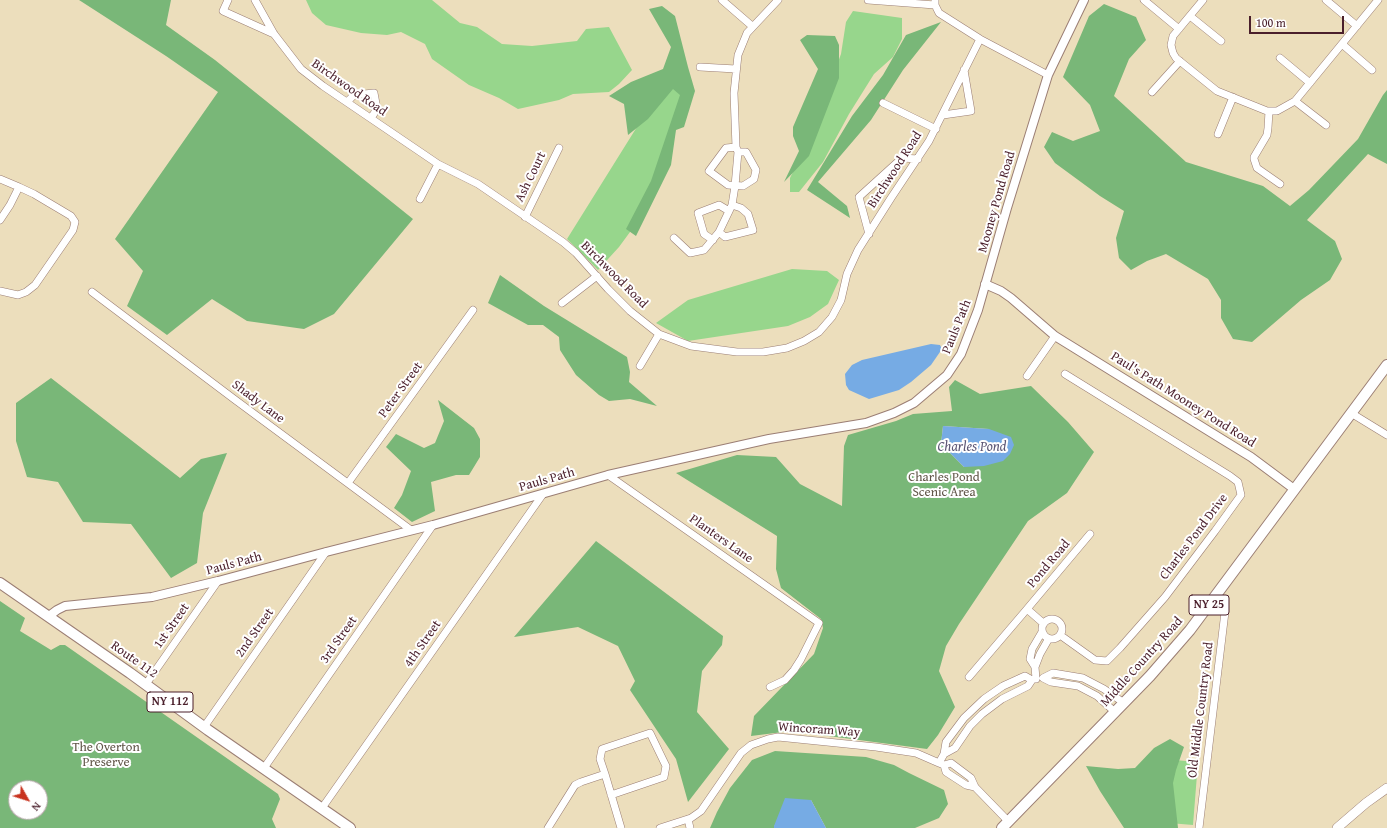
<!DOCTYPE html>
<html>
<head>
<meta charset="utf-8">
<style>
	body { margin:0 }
	#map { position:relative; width:1387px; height:828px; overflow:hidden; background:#ecdebc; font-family:"Gentium Book Plus",serif }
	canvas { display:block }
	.north { position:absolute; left:8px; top:780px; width:40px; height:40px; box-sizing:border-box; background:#fff; border:1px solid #b7a5aa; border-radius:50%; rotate:129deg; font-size:11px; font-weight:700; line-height:16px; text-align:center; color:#4a1f2b }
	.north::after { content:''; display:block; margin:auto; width:14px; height:18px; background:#c8321e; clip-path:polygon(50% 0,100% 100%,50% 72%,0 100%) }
	.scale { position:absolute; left:1249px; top:16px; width:95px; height:18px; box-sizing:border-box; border:2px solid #4a1f2b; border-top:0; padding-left:5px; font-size:12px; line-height:14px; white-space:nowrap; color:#4a1f2b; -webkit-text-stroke:3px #fff; paint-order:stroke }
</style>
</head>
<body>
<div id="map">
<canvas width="1387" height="828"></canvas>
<div class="north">N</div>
<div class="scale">100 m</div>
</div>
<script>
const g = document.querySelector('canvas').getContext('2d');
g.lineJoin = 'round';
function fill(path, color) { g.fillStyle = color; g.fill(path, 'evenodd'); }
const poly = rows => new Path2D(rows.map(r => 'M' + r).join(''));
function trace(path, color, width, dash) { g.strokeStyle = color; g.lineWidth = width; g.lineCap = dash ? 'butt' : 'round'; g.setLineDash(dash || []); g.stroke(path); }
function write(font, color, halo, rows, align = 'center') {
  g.font = font + ' "Gentium Book Plus",serif'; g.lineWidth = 4; g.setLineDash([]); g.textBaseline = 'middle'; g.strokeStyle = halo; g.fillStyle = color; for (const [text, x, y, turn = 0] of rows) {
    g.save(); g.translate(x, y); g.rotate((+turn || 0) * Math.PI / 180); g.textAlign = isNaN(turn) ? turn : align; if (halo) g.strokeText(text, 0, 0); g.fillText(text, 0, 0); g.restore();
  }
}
fill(poly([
	[306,0,432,0,460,23,477,27,502,44,532,46,577,41,586,29,609,27,632,70,619,84,609,92,573,94,559,100,518,109,499,98,469,85,432,59,425,44,401,32,387,35,361,33,326,25,312,13],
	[853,11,902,18,902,39,893,57,874,74,849,114,823,162,799,192,790,192,790,178,810,137,841,54,846,22],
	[671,80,685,89,641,217,619,247,598,270,567,239,660,90],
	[792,269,827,271,839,280,828,304,810,317,788,326,688,341,656,323,688,300],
	[1174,760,1198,762,1193,825,1169,823]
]), '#97d68c');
fill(poly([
	[79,0,171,0,166,25,215,60,413,219,334,314,304,329,247,321,212,299,167,335,127,306,143,271,115,239,218,92,166,56],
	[1104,4,1136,17,1146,40,1129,59,1114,96,1186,162,1263,186,1290,206,1309,190,1358,139,1383,95,1387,90,1387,164,1368,154,1307,220,1335,241,1342,259,1330,280,1301,300,1252,342,1233,339,1221,318,1221,300,1208,279,1166,254,1147,261,1131,270,1119,258,1116,238,1124,211,1100,196,1055,163,1044,147,1052,132,1073,141,1100,131,1090,105,1063,77,1089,16],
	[662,6,675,16,688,67,695,91,684,127,676,130,671,165,636,236,626,229,651,181,680,95,673,89,648,119,628,135,624,104,609,96,631,82,663,69,671,47,649,9],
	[941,22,903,70,871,120,818,182,847,206,850,218,807,190,852,116,883,75,906,35],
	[807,35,835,36,839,45,839,78,809,156,784,182,799,151,793,136,793,127,818,69,800,40],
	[500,275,544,306,627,357,630,372,629,382,657,406,630,399,609,401,599,395,576,375,560,350,559,337,543,325,528,325,488,303],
	[51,378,180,478,201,459,227,453,203,513,197,563,171,578,131,524,83,522,58,482,27,477,16,441,16,403],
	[955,380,980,394,1031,386,1068,422,1094,452,1067,493,1028,521,959,624,946,646,939,671,955,707,938,735,927,749,791,731,751,736,754,716,814,654,823,628,821,619,781,588,776,569,777,536,676,473,737,455,776,457,800,484,842,506,844,446,848,435,896,421,913,414,952,411,949,387],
	[943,426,989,429,964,467,941,444],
	[438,400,474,428,480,439,480,457,469,475,456,475,431,482,435,511,412,522,394,508,402,495,411,471,386,447,396,434,424,448,435,443,444,421],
	[596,541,723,636,722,645,702,671,697,712,729,749,688,802,676,759,630,690,635,681,618,646,578,627,514,637],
	[0,601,25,618,20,631,51,650,60,645,65,645,278,794,280,799,272,819,276,828,0,828],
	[16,788,40,788,40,812,16,812],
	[1170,739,1184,747,1176,770,1173,783,1178,828,1124,828,1100,791,1086,766,1118,769,1135,768,1154,748],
	[775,751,866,757,894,765,909,773,944,790,948,804,939,818,915,828,826,828,811,800,774,826,774,828,710,828,717,812,730,788,752,760]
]), '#79b778');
fill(poly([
	[931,344,940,345,942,349,931,365,911,382,899,390,869,399,849,390,846,385,845,374,852,365,862,360],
	[943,426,989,429,1011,437,1014,445,1010,454,1003,461,984,466,964,467,941,444],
	[785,798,811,800,826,828,774,828,774,826]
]), '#76abe4');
const minor = poly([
	[228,0,223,11,274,34],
	[255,0,274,34,301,69,323,86,438,164,478,184,563,242,576,253,608,289,630,311,659,334,691,346,737,352,763,352,787,348,804,341,819,332,832,317,841,300,847,274,858,250,891,198,929,141,980,39],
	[722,0,752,26],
	[868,0,935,5],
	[935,0,935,5,939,13,980,39,1048,75],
	[1144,0,1179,29],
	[1203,0,1173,36,1171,45,1173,53,1176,58,1217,91,1267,111,1277,111,1295,101,1378,0],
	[1326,0,1357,26],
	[1190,16,1221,41],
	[1342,44,1372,70],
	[1280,58,1310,83],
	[700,67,736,69],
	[1152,92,1180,61],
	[1295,101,1326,125],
	[347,102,354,95,374,93,377,109,371,118],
	[883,103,936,129],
	[1269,111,1268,128,1267,135,1254,157,1254,159,1257,168,1280,184],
	[943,115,971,111,964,70],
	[1218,134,1233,97],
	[736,147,726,148,709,171,728,185,743,186,754,179,756,170,746,152,738,152],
	[0,179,19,187,10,205,0,220],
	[420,199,438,164],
	[525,217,559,148],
	[719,232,725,237,753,230,748,214,741,208,732,205],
	[869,234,859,197,902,158,918,159],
	[674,238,690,253,704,250,719,232,732,205,735,186,738,152,736,147,734,93,738,55,747,33,778,0],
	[713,240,704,234,698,213,719,205,729,211],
	[0,291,18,295,26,292,35,285,73,230,75,222,71,216,34,194,19,187],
	[92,292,234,399,411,530],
	[562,303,597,276],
	[640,366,659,334],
	[1027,376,1055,336],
	[1351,413,1387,435],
	[608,475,819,623,801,659,794,670,785,680,770,687],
	[348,483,473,310],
	'1042 629a10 10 0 1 1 20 0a10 10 0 1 1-20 0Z',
	[1043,623,1027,609,1090,534],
	[1060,635,1095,660,1107,661,1120,648,1165,597,1215,531,1241,495,1238,482,1230,476,1065,374],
	[1035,667,1040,654,1048,640],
	[969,677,1027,609],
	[1036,679,1035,667,1030,659,1032,649,1042,632],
	[146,684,218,581],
	[1115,712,1097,696,1078,686,1051,682,1043,678,1053,673,1083,678,1104,689,1124,703],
	[204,727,326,552],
	[944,765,939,763,944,754,946,742,964,718,984,699,1003,686,1025,676,1032,680,1028,686,1002,699,982,714,970,726,955,748,944,754],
	[264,768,433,525],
	[605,774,600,759,602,749,650,733,666,766,664,777,611,795],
	[975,787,966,785,946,772,944,765,951,763,971,778,975,787,1009,822],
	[322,808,543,494],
	[688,819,690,828],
	[548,828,575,785,581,782,605,774,621,828],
	[660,828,691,818,701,811,741,753,751,745,768,739,778,737,876,747,916,753,939,763],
	[1199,828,1225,612,1216,597]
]);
const tertiary = poly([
	[985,284,1001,291,1011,298,1055,336,1220,438,1251,457,1294,489],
	[49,616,57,610,65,606,152,597,218,581,326,552,433,525,608,475,769,439,866,423,894,413,914,403,947,375,961,354,978,310,1007,208,1048,75,1084,0]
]);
const secondary = poly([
	[1337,828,1366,803,1387,788]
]);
const primary = poly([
	[0,583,130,673,208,730,350,828],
	[1002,828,1150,676,1190,630,1387,365]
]);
trace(minor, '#9b7e74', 8);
trace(tertiary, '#9b7e74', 10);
trace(secondary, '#9b7e74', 10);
trace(primary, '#9b7e74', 12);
trace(minor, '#fff', 7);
trace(tertiary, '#fff', 8);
trace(secondary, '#fff', 9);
trace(primary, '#fff', 10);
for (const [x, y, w] of [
	[1209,605,40],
	[170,702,46]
]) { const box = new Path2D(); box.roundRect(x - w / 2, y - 10, w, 20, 3); g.fillStyle = '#fff'; g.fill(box); trace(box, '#4a1f2b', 1); }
write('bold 12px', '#4a1f2b', null, [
	["NY 25",1209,605],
	["NY 112",170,702]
]);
write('13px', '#4a1f2b', '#fff', [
	["Birchwood Road",349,88,35],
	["Birchwood Road",895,170,-57],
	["Ash Court",531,177,-64],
	["Mooney Pond Road",997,202,-74],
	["Birchwood Road",614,275,45],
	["Pauls Path",957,327,-68],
	["Peter Street",401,390,-54],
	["Paul's Path Mooney Pond Road",1183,400,32],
	["Shady Lane",258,402,37],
	["Pauls Path",547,480,-16],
	["Charles Pond Drive",1194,537,-53],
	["Planters Lane",721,539,35],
	["Pauls Path",234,564,-15],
	["Pond Road",1049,564,-50],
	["1st Street",172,626,-55],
	["2nd Street",255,633,-55],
	["3rd Street",339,640,-55],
	["4th Street",423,644,-55],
	["Route 112",134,660,35],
	["Middle Country Road",1142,662,-48],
	["Old Middle Country Road",1201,710,-83],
	["Wincoram Way",819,730,4]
]);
write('13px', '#615648', '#fff', [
	["Charles Pond",944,478],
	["Scenic Area",944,493],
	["The Overton",106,748],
	["Preserve",106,763]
]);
write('italic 14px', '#5c5775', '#fff', [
	["Charles Pond",972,447]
]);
</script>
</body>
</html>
